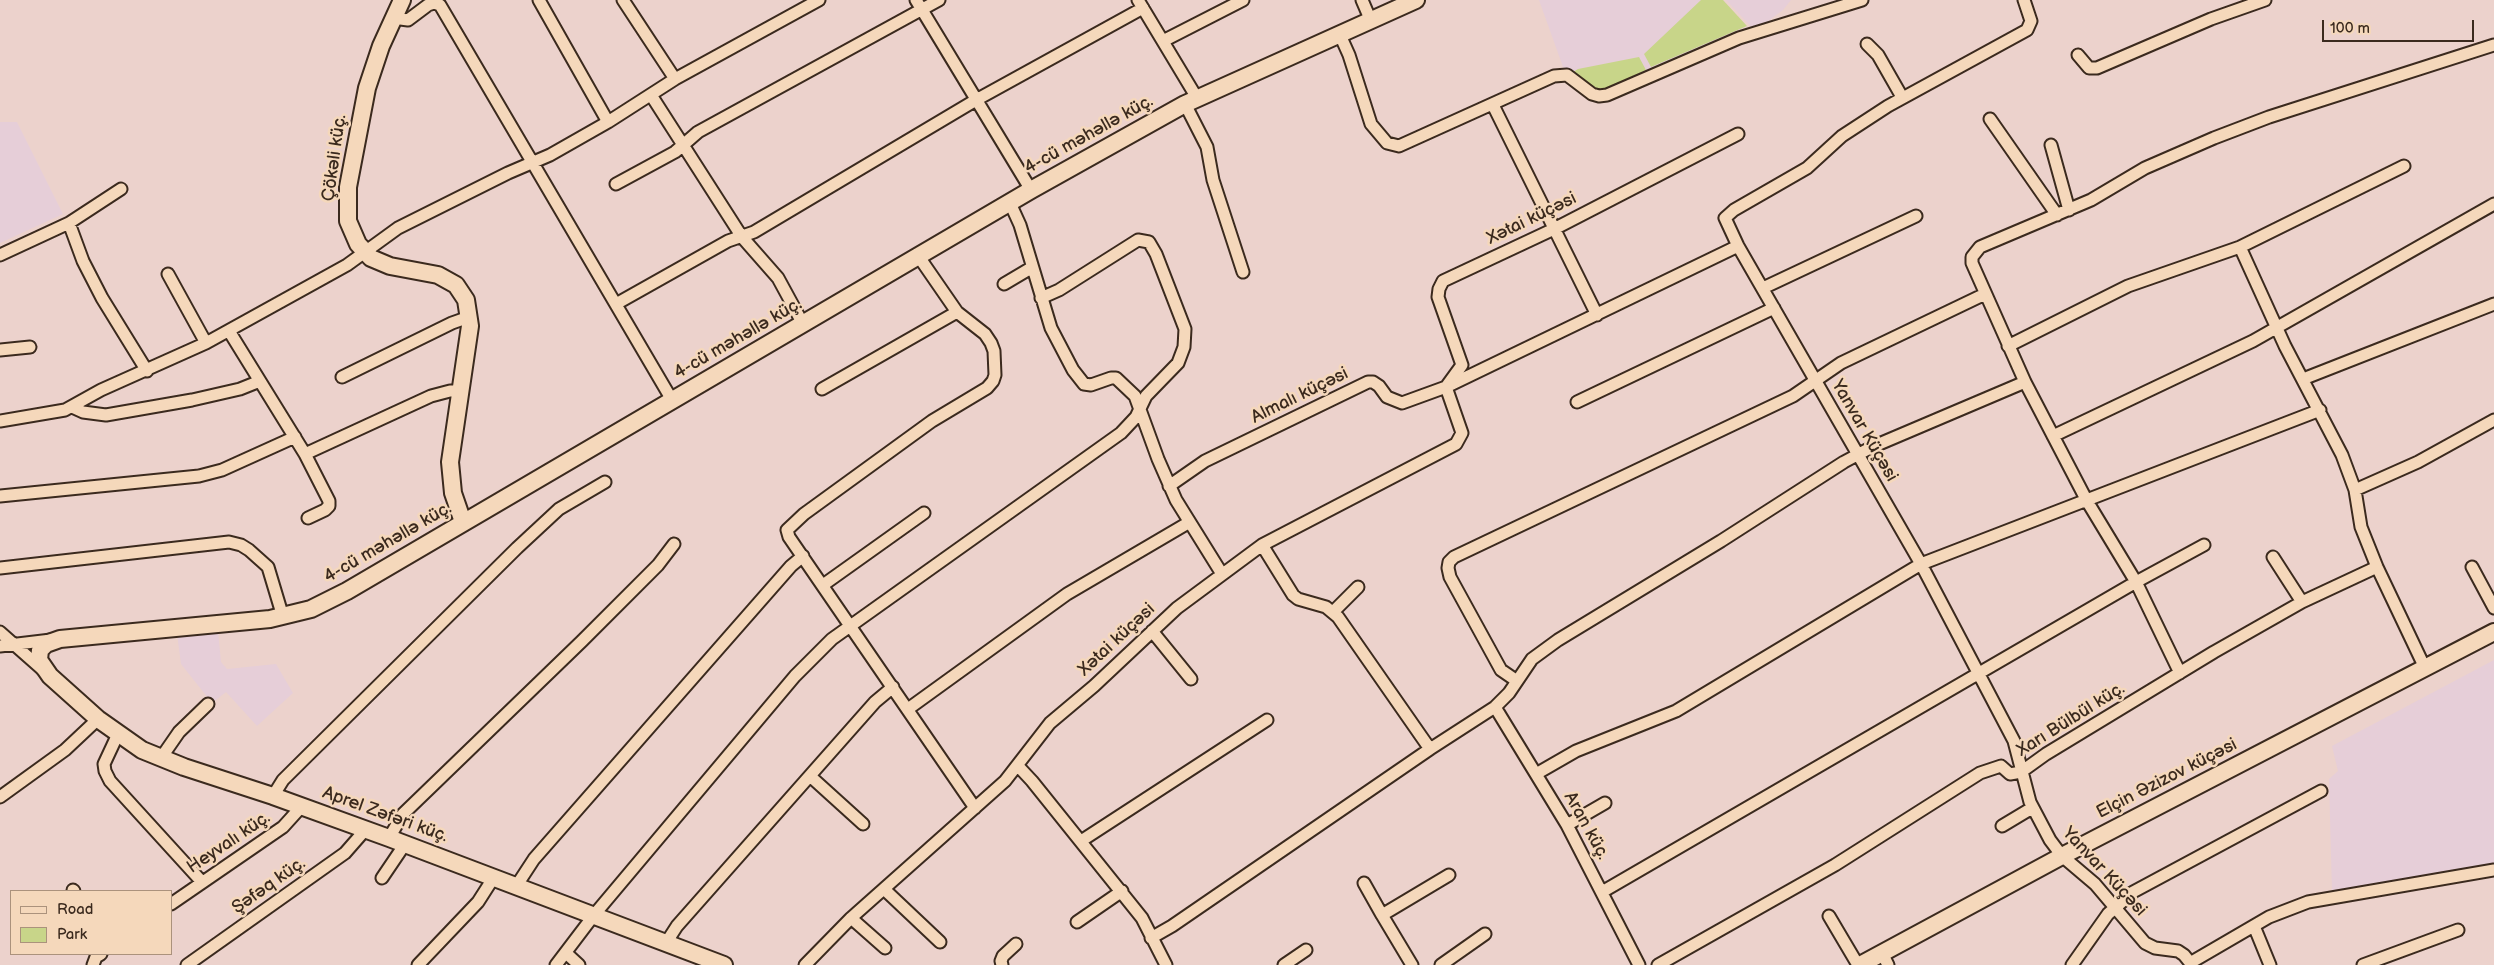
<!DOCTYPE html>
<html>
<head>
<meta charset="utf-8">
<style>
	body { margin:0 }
	#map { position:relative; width:2494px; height:965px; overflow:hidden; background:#ecd2cc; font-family:"Balsamiq Sans",sans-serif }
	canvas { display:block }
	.legend { position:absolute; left:10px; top:890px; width:162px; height:65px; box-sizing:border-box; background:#f5d8bb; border:1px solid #ab927c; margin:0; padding:6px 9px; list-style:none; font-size:15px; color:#3b2a1e }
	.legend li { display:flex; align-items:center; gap:10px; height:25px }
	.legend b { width:25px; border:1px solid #ab927c }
	.scale { position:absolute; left:2322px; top:20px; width:152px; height:22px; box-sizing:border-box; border:2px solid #3b2a1e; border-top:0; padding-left:6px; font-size:15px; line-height:18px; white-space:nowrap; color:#3b2a1e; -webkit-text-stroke:4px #f5d8bb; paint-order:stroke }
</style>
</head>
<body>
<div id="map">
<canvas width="2494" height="965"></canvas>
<ul class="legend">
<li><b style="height:6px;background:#f5d8bb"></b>Road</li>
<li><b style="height:14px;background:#c8d589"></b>Park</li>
</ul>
<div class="scale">100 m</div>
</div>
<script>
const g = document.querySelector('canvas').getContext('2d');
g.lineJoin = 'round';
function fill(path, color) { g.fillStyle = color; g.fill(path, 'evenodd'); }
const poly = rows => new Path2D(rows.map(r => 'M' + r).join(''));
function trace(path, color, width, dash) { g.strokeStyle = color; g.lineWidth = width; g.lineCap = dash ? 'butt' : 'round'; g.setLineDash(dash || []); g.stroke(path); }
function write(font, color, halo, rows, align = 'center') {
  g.font = font + ' "Balsamiq Sans",sans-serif'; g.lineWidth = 5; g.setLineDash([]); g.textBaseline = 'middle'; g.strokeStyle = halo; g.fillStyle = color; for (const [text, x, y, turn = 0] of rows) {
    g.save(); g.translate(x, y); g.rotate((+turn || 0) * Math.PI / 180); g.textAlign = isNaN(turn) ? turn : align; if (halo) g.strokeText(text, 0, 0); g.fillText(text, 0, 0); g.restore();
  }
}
fill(poly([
	[1539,0,1723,0,1747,26,1599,92,1573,72,1563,67],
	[1726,0,1791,0,1783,10,1755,31],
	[0,122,17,122,63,214,0,243],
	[218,631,221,662,227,669,276,664,293,693,257,726,226,692,212,703,181,664,177,634],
	[2494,660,2494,868,2332,893,2329,779,2338,771,2332,746]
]), '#e6ced8');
fill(poly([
	[1701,0,1723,0,1747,26,1651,67,1644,54],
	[1639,57,1646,70,1599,92,1573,72,1578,69]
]), '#c8d589');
const street = poly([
	[539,0,608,122],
	[623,0,675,79],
	[916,0,1031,190],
	[1138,0,1197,98],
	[1362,0,1371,21],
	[2024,0,2031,21,2027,30,1888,106,1842,136,1807,168,1734,210,1725,218,1738,246,1921,564,2014,741,2030,802,2050,840,2062,856,2095,884,2145,943,2155,948,2178,951,2184,955,2192,965],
	[393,18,408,20,428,5,434,3,440,5,672,400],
	[1340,35,1349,55,1371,124,1387,143,1399,146,1554,76,1567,75,1592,94,1599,96,1607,95,1739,38,1862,0],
	[1163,41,1243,0],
	[1867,44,1878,55,1902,97],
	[2078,55,2089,68,2097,68,2211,19,2265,0],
	[651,95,742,237,778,278,803,324],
	[1185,104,1207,147,1213,180,1243,272],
	[1493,105,1597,315],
	[1990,119,2057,215],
	[2051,145,2069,210],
	[616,184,675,152,698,132,939,0],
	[1010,203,1020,225,1051,328,1073,370,1084,384,1091,385,1111,378,1116,378,1135,396,1158,459,1176,500,1222,574],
	[69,223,83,261,102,298,147,371],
	[2240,247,2285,346,2342,455,2355,490,2361,527,2377,567,2425,668],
	[0,255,69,223,121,189],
	[919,257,957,312,985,334,991,343,994,351,995,375,993,381,987,388,932,421,804,514,787,530,789,537,975,808],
	[168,274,206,343],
	[1004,284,1031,268],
	[1763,288,1916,216],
	[616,304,728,241,754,232,976,100,1143,8],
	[229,331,305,454,329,501,329,506,325,510,308,518],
	[2008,346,2128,286,2240,247,2404,166],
	[0,350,30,347],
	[342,377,452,323,469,317],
	[2303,379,2494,304],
	[822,389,957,312],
	[1577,402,1774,308],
	[72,407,83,412,106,415,192,400,240,389,260,381],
	[0,421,65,410,101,390,206,343,347,265,398,228,508,173,550,155,608,122,675,79,819,0],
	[2053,436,2253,341,2494,204],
	[305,454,431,396,450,391,461,391],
	[1169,486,1205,461,1368,382,1373,382,1379,386,1387,397,1402,403,1446,387,1462,365,1438,297,1439,289,1443,281,1554,229,1738,134],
	[2355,490,2418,462,2494,420],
	[0,496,199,476,222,470,295,437],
	[1262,545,1293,595,1298,599,1326,607,1338,617,1430,749],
	[2273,557,2302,602],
	[2472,567,2494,608],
	[0,568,229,542,241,545,249,550,268,567,283,617],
	[823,585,924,513],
	[1333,612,1358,587],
	[1152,631,1191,679],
	[0,632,43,670],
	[0,646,51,640],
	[2180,673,2136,582,2087,501,2025,382,1972,263,1972,257,1980,247,2091,200,2145,168,2214,138,2269,117,2494,45],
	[1517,681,1501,670,1450,577,1448,568,1449,562,1454,557,1793,396,1841,363,1985,294],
	[1495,707,1567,825,1639,965],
	[908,709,1067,594,1188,523],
	[118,734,104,764,105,771,110,781,202,882],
	[161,758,179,732,208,704],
	[1018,766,1032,781,1142,918,1166,965],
	[1536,774,1576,751,1676,711,1921,564,2320,410],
	[810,776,863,824],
	[273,796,283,780,517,548,559,509,605,482],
	[0,797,65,750,98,719],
	[1567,825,1605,803],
	[2002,826,2032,808],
	[389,838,403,814,582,641,658,565,674,544],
	[1081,841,1267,720],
	[382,878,405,844],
	[1364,883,1382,915],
	[517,885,534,859,791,566,803,556],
	[73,890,74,891],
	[885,890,940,942],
	[1602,892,2136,582,2204,545],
	[171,904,283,827,302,806],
	[1829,916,1858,965],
	[851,918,885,948],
	[1077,922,1122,891],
	[2254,926,2270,965],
	[1151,938,1172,926,1430,749,1495,707,1509,693,1532,659,1558,640,1721,541,1844,462,1872,447,2025,382],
	[666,943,677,926,875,702,893,687],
	[566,953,579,965],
	[1882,953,1888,965],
	[2190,963,2269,917,2308,902,2494,870],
	[93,965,96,957,101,954],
	[187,965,345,853,366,829],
	[418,965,478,902,494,877],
	[556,965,594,915,795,676,832,639,1121,433,1136,417,1146,396,1178,363,1184,347,1185,329,1156,254,1149,242,1138,240,1059,290,1041,298],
	[805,965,851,918,1005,781,1050,723,1094,686,1177,608,1262,545,1456,444,1462,433,1446,387,1738,246],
	[1002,965,1001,961,1003,956,1016,944],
	[1284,965,1306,950],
	[1412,965,1382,915,1449,875],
	[1441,965,1485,934],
	[1658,965,1835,865,1980,773,2001,766,2010,774,2021,772,2046,754,2214,652,2302,602,2377,567],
	[2072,965,2108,914,2133,892,2321,791],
	[2363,965,2458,930]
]);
const secondary = poly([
	[402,0,381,46,367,88,348,187,348,221,358,244,371,258,390,266,438,275,456,285,466,300,470,326,450,462,453,493,463,522],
	[724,965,389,838,273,796,184,767,142,750,98,719,50,676,39,660,40,650,46,644,60,639,270,619,311,609,347,591,1031,190,1185,104,1416,0],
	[1860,965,2062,856,2494,632]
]);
trace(street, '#3b2a1e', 15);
trace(secondary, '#3b2a1e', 20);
trace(street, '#f5d8bb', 11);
trace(secondary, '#f5d8bb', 16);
write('18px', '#3b2a1e', '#f5d8bb', [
	["4-cü məhəllə küç.",1089,135,-29],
	["Çökəli küç.",335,158,-82],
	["Xətai küçəsi",1532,219,-26],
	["4-cü məhəllə küç.",738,339,-30],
	["Almalı küçəsi",1300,396,-26],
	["Yanvar Küçəsi",1864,431,60],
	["4-cü məhəllə küç.",388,543,-30],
	["Xətai küçəsi",1117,640,-43],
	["Xarı Bülbül küç.",2071,720,-32],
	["Elçin Əzizov küçəsi",2167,779,-27],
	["Aprel Zəfəri küç.",385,815,20],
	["Aran küç.",1586,826,61],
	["Heyvalı küç.",229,843,-34],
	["Yanvar Küçəsi",2104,872,47],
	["Şəfəq küç.",269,886,-35]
]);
</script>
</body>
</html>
